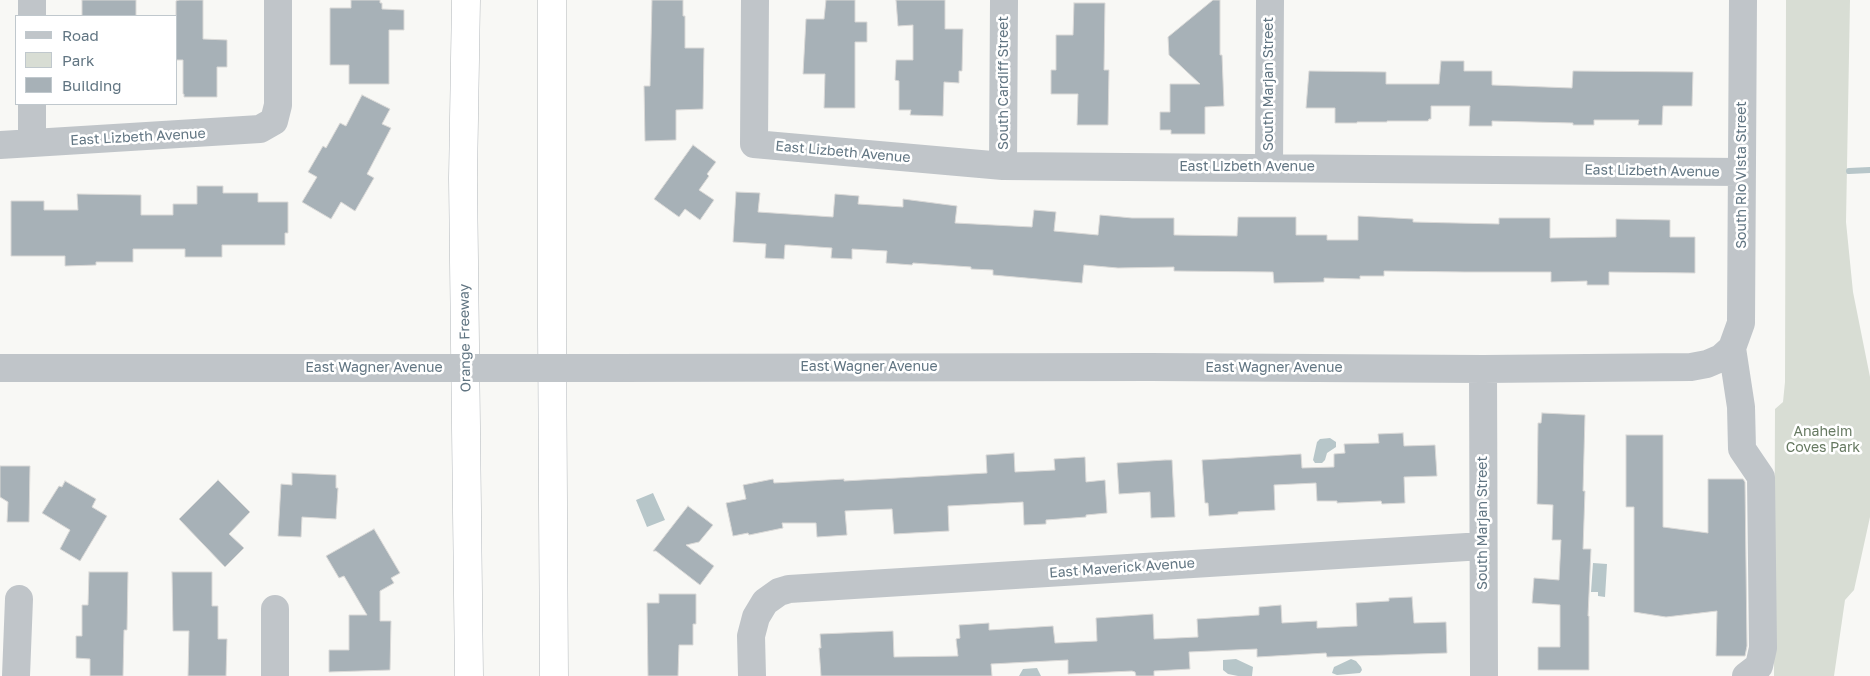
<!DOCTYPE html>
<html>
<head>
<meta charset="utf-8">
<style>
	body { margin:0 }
	#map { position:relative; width:1870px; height:676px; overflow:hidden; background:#f8f8f5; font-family:"Golos Text",sans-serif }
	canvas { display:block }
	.legend { position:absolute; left:15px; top:15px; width:162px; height:90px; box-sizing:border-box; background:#fff; border:1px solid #c0c8cd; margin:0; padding:6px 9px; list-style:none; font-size:15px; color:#617582 }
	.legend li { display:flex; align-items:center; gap:10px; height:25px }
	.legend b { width:25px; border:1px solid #c0c8cd }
</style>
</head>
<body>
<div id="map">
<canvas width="1870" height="676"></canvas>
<ul class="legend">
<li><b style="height:6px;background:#c0c5c9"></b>Road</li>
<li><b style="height:14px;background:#d8ddd4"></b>Park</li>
<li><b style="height:14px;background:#a7b1b7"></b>Building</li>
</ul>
</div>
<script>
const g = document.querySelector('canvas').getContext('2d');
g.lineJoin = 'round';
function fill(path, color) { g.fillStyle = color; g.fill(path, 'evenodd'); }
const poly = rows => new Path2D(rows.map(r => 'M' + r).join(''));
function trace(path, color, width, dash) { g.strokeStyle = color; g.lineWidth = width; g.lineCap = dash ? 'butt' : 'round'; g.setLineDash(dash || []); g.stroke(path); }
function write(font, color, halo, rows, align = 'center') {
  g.font = font + ' "Golos Text",sans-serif'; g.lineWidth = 5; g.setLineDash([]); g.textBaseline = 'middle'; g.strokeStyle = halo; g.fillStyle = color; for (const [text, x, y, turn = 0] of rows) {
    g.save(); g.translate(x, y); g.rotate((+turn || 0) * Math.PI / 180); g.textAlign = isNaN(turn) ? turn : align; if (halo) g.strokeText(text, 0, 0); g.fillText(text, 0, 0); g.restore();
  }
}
fill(poly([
	[1786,0,1850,0,1846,222,1853,292,1870,377,1870,517,1854,590,1845,600,1834,676,1774,676,1775,409,1783,402,1785,382]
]), '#d8ddd4');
fill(poly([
	[1330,438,1336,442,1336,447,1327,453,1325,460,1322,463,1315,463,1313,460,1317,442,1320,439],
	[653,493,665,520,647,527,636,500],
	[1593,563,1607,564,1605,597,1598,596,1598,592,1591,592],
	[1236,659,1253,667,1252,676,1238,676,1228,674,1223,670,1223,660],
	[1351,659,1356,661,1361,667,1362,670,1360,673,1337,675,1332,673,1334,667],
	[1037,668,1041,676,1019,676,1023,669]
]), '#b7c6c9');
trace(poly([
	[1849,171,1870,170]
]), '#b7c6c9', 6);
const building = poly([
	[82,0,136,0,136,16,82,16,82,0],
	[179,0,203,0,203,39,227,40,227,67,217,67,217,97,184,97,184,94,183,94,183,60,176,60,176,1,179,0],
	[351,0,380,0,380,3,382,3,382,9,404,10,404,30,389,30,389,84,349,84,349,65,330,65,330,8,351,8,351,0],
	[652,0,683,0,683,16,685,16,685,48,704,48,703,109,676,110,676,140,645,141,644,86,650,86,652,0],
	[826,0,855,0,855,22,867,22,867,42,855,42,855,108,824,108,825,74,803,74,806,19,824,19,826,0],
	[896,0,945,0,945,29,963,29,962,71,959,71,959,83,944,82,943,116,910,115,911,110,899,110,899,81,895,80,896,60,913,60,913,25,898,26,896,0],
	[1213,0,1220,0,1220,55,1222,55,1224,106,1205,107,1205,134,1171,134,1171,130,1160,130,1160,112,1170,112,1170,84,1200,84,1169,55,1168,37,1213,0],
	[1074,3,1105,3,1104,70,1109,70,1108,125,1077,125,1078,94,1051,94,1051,70,1056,70,1056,35,1073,35,1074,3],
	[1441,61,1464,61,1464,71,1492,71,1492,85,1572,88,1573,71,1693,72,1692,106,1663,106,1662,125,1638,125,1639,120,1594,120,1594,125,1573,125,1573,123,1492,121,1492,126,1469,126,1470,106,1431,106,1431,119,1429,119,1428,121,1387,121,1387,122,1357,122,1357,123,1335,123,1335,108,1306,108,1309,71,1386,72,1386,84,1439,84,1441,61],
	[362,95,390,109,382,124,391,128,367,174,374,178,355,211,341,202,331,219,302,202,317,177,308,172,323,146,326,148,340,123,346,126,362,95],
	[693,145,716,162,707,174,709,176,699,190,714,200,700,220,685,209,679,217,654,199,693,145],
	[197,186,223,186,223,193,258,193,258,202,288,202,288,233,285,233,285,245,222,245,222,257,185,257,185,249,133,249,133,262,96,262,96,265,65,266,65,256,11,256,11,201,44,201,44,210,78,210,77,194,141,195,141,215,173,215,173,204,197,204,197,186],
	[736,192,760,193,758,212,833,217,835,194,859,196,858,204,903,207,903,199,957,206,955,223,1032,227,1034,210,1056,212,1054,231,1098,235,1100,215,1132,218,1174,218,1174,235,1237,236,1238,217,1296,217,1296,235,1327,235,1327,240,1358,240,1358,216,1413,219,1413,222,1499,224,1499,218,1550,218,1550,238,1616,237,1616,219,1670,220,1670,237,1695,237,1695,273,1609,272,1609,285,1587,285,1587,281,1551,282,1551,272,1465,272,1384,271,1384,276,1360,276,1360,279,1324,278,1324,282,1274,283,1273,272,1174,271,1174,267,1118,268,1084,265,1082,283,993,275,993,270,971,269,971,267,913,263,912,265,886,263,887,251,852,249,852,259,831,258,832,248,789,245,785,245,784,259,765,258,766,244,733,242,736,192],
	[1542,413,1585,415,1583,491,1585,491,1583,549,1591,549,1588,616,1589,616,1589,670,1538,670,1538,647,1560,647,1560,605,1532,603,1534,578,1559,580,1561,540,1552,540,1553,505,1537,504,1538,423,1541,423,1542,413],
	[1403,433,1404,446,1435,445,1437,476,1404,477,1405,503,1382,504,1381,501,1337,503,1337,501,1317,501,1316,483,1274,485,1275,510,1238,512,1238,514,1209,516,1208,503,1205,503,1202,460,1301,454,1302,468,1334,467,1334,454,1345,453,1344,444,1379,443,1378,434,1403,433],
	[1626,435,1663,435,1663,527,1708,533,1708,479,1743,479,1745,482,1747,646,1745,656,1716,656,1717,611,1666,617,1634,612,1634,507,1626,507,1626,435],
	[1014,453,1015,472,1055,470,1054,459,1085,457,1086,482,1105,480,1107,513,1086,515,1086,517,1046,520,1046,524,1024,525,1023,502,948,506,949,531,894,534,892,509,845,511,847,535,817,537,816,523,782,523,783,528,749,535,748,533,733,536,726,503,746,499,743,485,773,479,774,483,844,479,844,481,987,473,986,455,1014,453],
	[1165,460,1172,460,1175,517,1151,518,1150,492,1119,494,1117,463,1165,460],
	[0,466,30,466,29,522,7,522,8,502,0,497,0,466],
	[292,473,336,475,336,488,338,488,336,519,302,517,301,537,278,536,281,484,292,485,292,473],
	[218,480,250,512,229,534,244,548,225,567,179,519,218,480],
	[65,481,96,499,92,507,107,516,80,561,60,549,70,530,42,513,59,486,62,487,65,481],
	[688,506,713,525,699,542,686,545,714,566,700,585,656,551,653,551,688,506],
	[374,529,400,573,391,578,394,583,380,591,380,621,391,621,390,670,329,672,329,650,349,650,349,615,367,615,344,576,339,578,326,556,374,529],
	[89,572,128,572,127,630,124,630,123,676,90,676,90,659,76,658,76,636,82,636,82,605,88,605,89,572],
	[172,572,212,572,212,606,218,606,218,639,227,639,226,676,188,676,189,631,173,631,172,572],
	[659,594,696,594,696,624,693,624,693,645,679,645,678,676,648,676,647,603,659,603,659,594],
	[1412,597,1414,623,1446,622,1447,653,1327,657,1326,653,1257,657,1257,649,1189,652,1190,669,1154,671,1154,676,1136,676,1135,672,1132,671,1068,674,1068,660,991,664,992,676,821,676,819,648,821,648,820,634,893,631,894,657,958,656,956,639,960,638,959,625,989,623,989,630,1053,626,1055,643,1097,641,1096,618,1153,614,1154,639,1198,637,1197,619,1259,615,1259,607,1281,605,1282,623,1317,621,1317,628,1357,626,1356,603,1389,601,1389,598,1412,597]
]);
fill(building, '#a7b1b7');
trace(building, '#dad9d7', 1);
const highway = poly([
	[466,0,463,178,469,676],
	[552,0,552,326,554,676]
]);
trace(highway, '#b3b8bc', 29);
trace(poly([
	[755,0,754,144,1003,166,1741,172],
	[32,16,32,0],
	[32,143,32,104],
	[0,145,260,129,274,121,278,105,278,0],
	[1003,166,1004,0],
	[1269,167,1270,0],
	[1732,348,1741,407,1742,449,1761,477,1763,648,1759,666,1746,676],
	[0,368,411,368],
	[615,368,1150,367,1483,369,1691,367,1707,364,1721,358,1732,348,1741,323,1743,0],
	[1483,369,1484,676],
	[275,609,275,676],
	[16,676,19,599],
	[752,676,751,636,756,617,765,602,779,592,789,589,1483,546]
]), '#c0c5c9', 28);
trace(highway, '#fff', 28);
trace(poly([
	[411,368,615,368]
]), '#c0c5c9', 28);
write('14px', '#617582', '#fff', [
	["South Cardiff Street",1004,83,-90],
	["South Marjan Street",1269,84,-90],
	["East Lizbeth Avenue",138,137,-3],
	["East Lizbeth Avenue",843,152,5],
	["East Lizbeth Avenue",1247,167],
	["East Lizbeth Avenue",1652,171,1],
	["South Rio Vista Street",1742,175,-90],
	["Orange Freeway",465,338,-91],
	["East Wagner Avenue",869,367],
	["East Wagner Avenue",374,368],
	["East Wagner Avenue",1274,368],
	["South Marjan Street",1483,523,-90],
	["East Maverick Avenue",1122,568,-4]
]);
write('14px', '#667961', '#fff', [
	["Anaheim",1823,432],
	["Coves Park",1823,448]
]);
</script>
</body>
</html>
